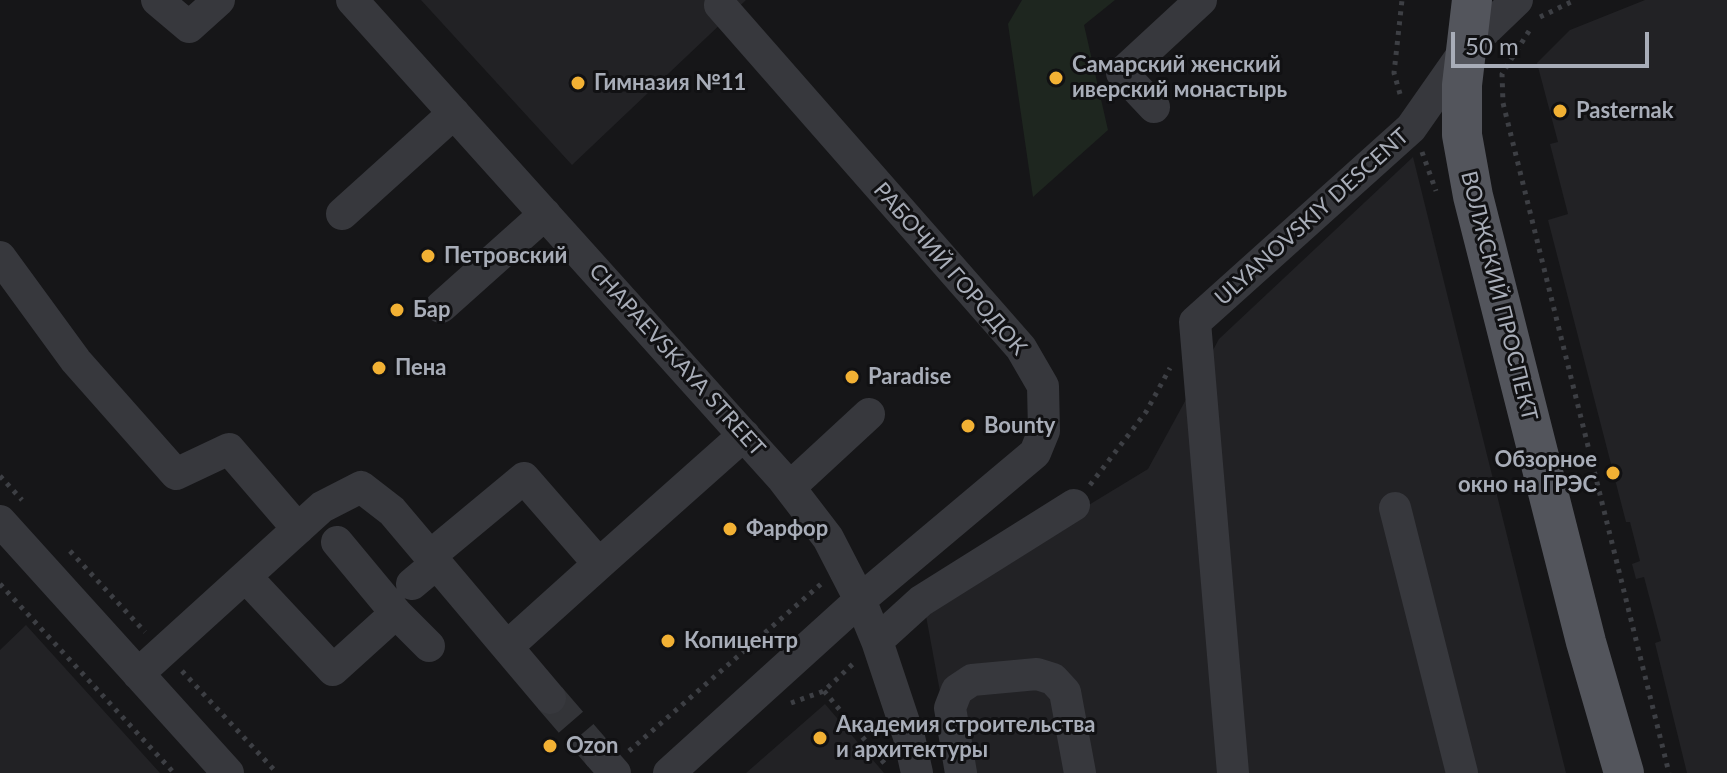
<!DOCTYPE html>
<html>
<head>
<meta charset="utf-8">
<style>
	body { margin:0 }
	#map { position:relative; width:1727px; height:773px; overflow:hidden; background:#161618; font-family:Lato,sans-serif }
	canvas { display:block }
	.scale { position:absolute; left:1451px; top:32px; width:198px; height:36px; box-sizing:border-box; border:4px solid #a8adb8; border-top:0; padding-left:10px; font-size:24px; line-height:28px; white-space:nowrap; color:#a8adb8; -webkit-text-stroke:6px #111113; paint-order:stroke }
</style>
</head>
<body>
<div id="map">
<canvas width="1727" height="773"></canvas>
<div class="scale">50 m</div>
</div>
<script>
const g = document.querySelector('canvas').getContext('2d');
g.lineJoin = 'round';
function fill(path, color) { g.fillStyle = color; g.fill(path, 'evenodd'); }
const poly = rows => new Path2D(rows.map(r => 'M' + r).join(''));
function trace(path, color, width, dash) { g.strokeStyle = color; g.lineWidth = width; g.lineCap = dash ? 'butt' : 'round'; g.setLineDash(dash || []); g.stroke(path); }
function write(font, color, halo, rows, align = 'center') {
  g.font = font + ' Lato,sans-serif'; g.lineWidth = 6; g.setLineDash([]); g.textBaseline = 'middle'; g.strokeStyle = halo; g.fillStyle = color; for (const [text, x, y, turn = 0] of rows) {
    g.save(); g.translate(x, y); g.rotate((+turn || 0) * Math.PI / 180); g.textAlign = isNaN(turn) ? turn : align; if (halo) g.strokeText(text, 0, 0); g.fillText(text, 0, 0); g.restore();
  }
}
fill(poly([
	[421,0,746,0,572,165],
	[1645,0,1727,0,1727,773,1687,773,1655,643,1661,641,1644,577,1636,579,1632,564,1640,561,1630,522,1626,522,1548,220,1568,214,1550,144,1558,142,1537,63,1570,30],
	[1413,157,1566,773,955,773,924,605,1148,469,1219,339],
	[26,625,160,773,0,773,0,650],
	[825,704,884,773,746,773]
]), '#222225');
fill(poly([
	[1022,0,1115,0,1084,25,1108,130,1033,197,1008,24]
]), '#1e261f');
trace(poly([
	[550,698,600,756]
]), '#333438', 32, [32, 16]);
trace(poly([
	[1540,17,1575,0],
	[1529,31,1502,74,1503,103,1669,773],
	[1400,94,1394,73,1402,0],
	[1422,152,1436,191],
	[0,476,22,500],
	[1090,485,1146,412,1170,368],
	[70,551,145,632],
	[0,584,174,773],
	[182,671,277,773],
	[824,691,885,764],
	[791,703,824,691,856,661],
	[629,751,821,584]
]), '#3d3f44', 5, [4, 6]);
trace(poly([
	[157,0,189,27,219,0],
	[352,0,782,478,828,538,860,600,877,641,909,737,917,773],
	[1154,107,1122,73,1201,0],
	[342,214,454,113],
	[0,257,76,361,176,474,229,449,298,529],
	[441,307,545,214],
	[790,487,869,414],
	[1395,508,1462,773],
	[0,521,228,773],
	[337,542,396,613,429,646],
	[430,556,524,478,599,564,508,646],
	[599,564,744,435],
	[246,577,333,670,396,613],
	[412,584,437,563],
	[877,641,921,601,1074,505],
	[138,674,322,507,361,487,392,511,550,698],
	[600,756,615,773],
	[669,773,860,600,1035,453,1044,431,1043,386,1021,348,720,5],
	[961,773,950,708,957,690,972,680,1037,674,1053,679,1065,692,1080,773],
	[1233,773,1195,322,1411,128,1467,48,1517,0]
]), '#37383d', 32);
trace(poly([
	[1472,0,1462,85,1462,135,1473,196,1586,642,1624,773]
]), '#53555c', 40);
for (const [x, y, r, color] of [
	[1056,78,8,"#f2b134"],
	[578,83,8,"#f2b134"],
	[1560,111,8,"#f2b134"],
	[428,256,8,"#f2b134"],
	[397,310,8,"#f2b134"],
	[379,368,8,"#f2b134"],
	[852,377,8,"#f2b134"],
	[968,426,8,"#f2b134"],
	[1613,473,8,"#f2b134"],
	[730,529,8,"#f2b134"],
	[668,641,8,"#f2b134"],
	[820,738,8,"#f2b134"],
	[550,746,8,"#f2b134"]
]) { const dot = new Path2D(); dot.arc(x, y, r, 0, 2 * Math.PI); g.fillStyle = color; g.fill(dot); trace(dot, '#111113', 3); }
write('bold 22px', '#a8adb8', '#111113', [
	["Самарский женский",1072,65],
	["иверский монастырь",1072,90],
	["Гимназия №11",594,83],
	["Pasternak",1576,111],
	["Петровский",444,256],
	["Бар",413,310],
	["Пена",395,368],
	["Paradise",868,377],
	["Bounty",984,426],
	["Обзорное",1597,460,"right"],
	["окно на ГРЭС",1597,485,"right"],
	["Фарфор",746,529],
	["Копицентр",684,641],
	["Академия строительства",836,725],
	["и архитектуры",836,750],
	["Ozon",566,746]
], 'left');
write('22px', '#a8adb8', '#111113', [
	["ULYANOVSKIY DESCENT",1312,217,-42],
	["РАБОЧИЙ ГОРОДОК",950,269,49],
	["ВОЛЖСКИЙ ПРОСПЕКТ",1499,296,76],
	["CHAPAEVSKAYA STREET",677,360,48]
]);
</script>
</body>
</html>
